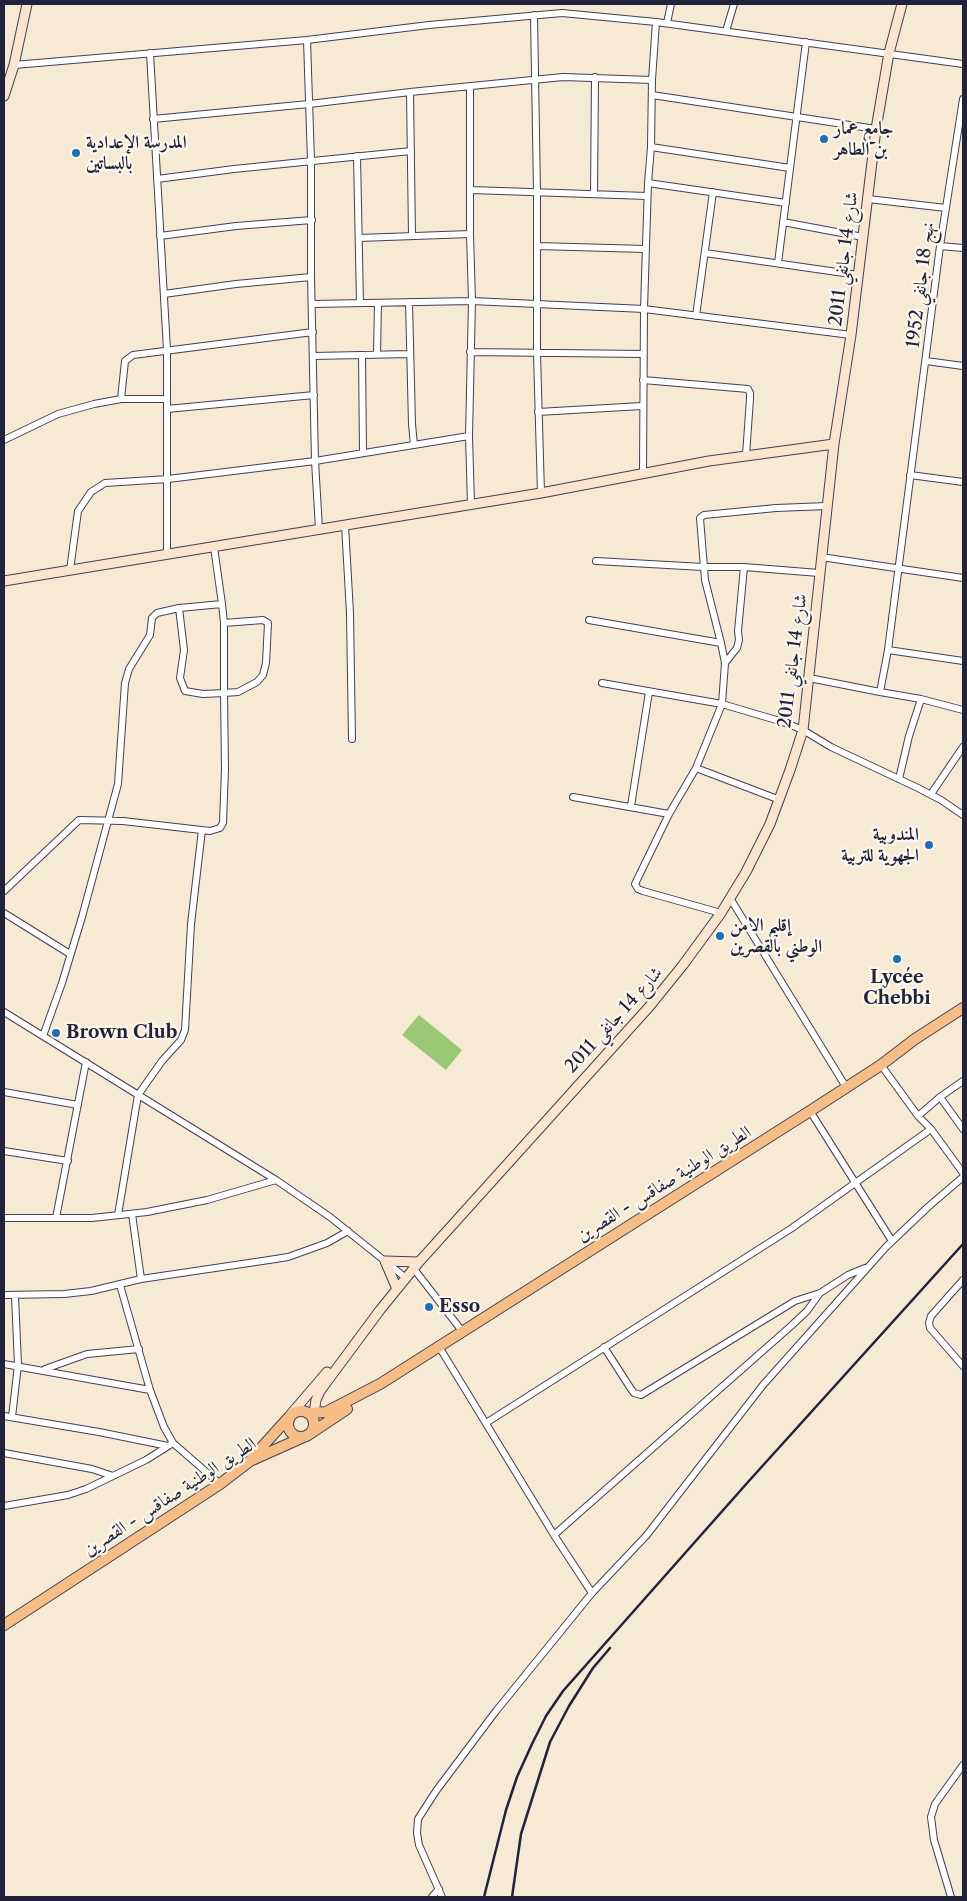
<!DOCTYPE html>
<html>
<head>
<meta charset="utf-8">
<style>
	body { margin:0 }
	#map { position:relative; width:967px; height:1901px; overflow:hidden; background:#f6ead4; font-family:"Libre Caslon Text",serif }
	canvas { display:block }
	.frame { position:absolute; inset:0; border:5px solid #22223b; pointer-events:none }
</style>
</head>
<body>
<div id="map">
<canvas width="967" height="1901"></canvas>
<div class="frame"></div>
</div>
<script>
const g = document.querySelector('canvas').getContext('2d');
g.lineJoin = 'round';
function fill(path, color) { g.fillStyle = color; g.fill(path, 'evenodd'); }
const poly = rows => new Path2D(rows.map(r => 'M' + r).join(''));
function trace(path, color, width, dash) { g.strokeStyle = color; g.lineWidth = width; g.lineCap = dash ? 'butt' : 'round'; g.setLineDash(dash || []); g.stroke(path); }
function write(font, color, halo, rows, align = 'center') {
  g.font = font + ' "Libre Caslon Text",Amiri,serif'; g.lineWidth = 4.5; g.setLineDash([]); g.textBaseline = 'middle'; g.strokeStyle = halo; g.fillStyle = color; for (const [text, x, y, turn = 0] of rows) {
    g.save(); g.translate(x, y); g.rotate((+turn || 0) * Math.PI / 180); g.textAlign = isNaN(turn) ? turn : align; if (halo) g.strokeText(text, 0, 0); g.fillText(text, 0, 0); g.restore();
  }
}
fill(poly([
	[419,1015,462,1050,446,1070,402,1035]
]), '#9bc876');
const street = poly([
	[534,15,537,192,537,354,541,493],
	[667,23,671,4],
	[726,31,734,4],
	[307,40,311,161,311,277,315,461,319,529],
	[150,53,167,350,167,554],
	[14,65,307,40,429,25,562,13,656,22,963,64],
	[470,86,470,234,472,301,469,436,471,504],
	[410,92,412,236],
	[652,95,876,129],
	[153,119,309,104,410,92,563,77,652,80],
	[651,147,790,168],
	[357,156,360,303],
	[157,179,234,169,411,151],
	[648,183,786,203],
	[471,190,647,196],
	[594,194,595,77],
	[868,199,946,208],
	[783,222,863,237],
	[160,236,236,226,312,220],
	[359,238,470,234],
	[537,246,646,249],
	[940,246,963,248],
	[705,253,858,275],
	[778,263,806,42],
	[164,294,236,284,311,277],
	[409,302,412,424,414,445],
	[312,304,472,301,644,309,851,335],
	[696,316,713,192],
	[470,352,643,354],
	[377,354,378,303],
	[362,355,363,453],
	[313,356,410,354],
	[926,361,963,366],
	[643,380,748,389,750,393,750,399,746,455],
	[121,399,125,361,133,355,313,332],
	[167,409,314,395],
	[538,412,642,406],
	[4,440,58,414,94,404,121,399,167,399],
	[643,472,644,309,648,183,651,147,652,80,656,22],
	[910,475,963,482],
	[345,525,350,613,352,739],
	[214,547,222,604,179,608,184,650,180,678,185,691,203,694,224,693,224,623,222,604],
	[821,557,963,578],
	[596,561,703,567,744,567,819,573],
	[70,570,78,511,91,492,105,483,168,479,315,461,469,436],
	[589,620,721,643],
	[888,650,963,661],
	[725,663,737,648,739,640,738,631,744,567],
	[809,678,880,692,888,650,940,246,963,99],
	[602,683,722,704,783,722,803,730,831,747,918,788,941,800,963,815],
	[880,692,921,699,963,710],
	[696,768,780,800],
	[899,779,909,736,921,699],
	[931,794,963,747],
	[573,797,669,814],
	[631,806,649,692],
	[4,891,79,820,123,821,210,831,220,828,223,823,225,769,224,693,238,692,257,682,263,675,266,663,268,623,263,620,224,623],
	[730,898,846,1087],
	[4,913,70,954],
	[721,913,643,891,638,889,635,884,669,814,696,768,722,704,725,663,721,643,705,580,700,518,704,515,776,508,827,506],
	[4,1012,276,1180,330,1217,406,1278],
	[43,1036,62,983,82,917,118,784,125,683,129,669,150,635,152,618,157,613,179,608],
	[4,1092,78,1105],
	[940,1097,963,1129],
	[810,1111,892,1241],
	[918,1116,940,1097,963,1081],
	[931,1129,963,1173],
	[4,1151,68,1161],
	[132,1214,141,1279],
	[118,1215,138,1095,162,1061,181,1040,185,1030,191,924,202,830],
	[4,1218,92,1218,147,1212,207,1200,276,1180],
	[56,1218,86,1062],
	[414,1269,462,1331],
	[963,1280,931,1316,929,1323,930,1328,963,1366],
	[120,1285,150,1390,164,1427,173,1443,220,1484],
	[4,1295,64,1294,91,1291,141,1279,269,1260,288,1257,327,1243,348,1231],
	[438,1345,554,1535,592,1593],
	[604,1347,631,1389,634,1393,641,1395,795,1301,820,1293],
	[4,1364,150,1390],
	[45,1369,87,1354,139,1349],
	[4,1416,99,1432,168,1446],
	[12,1417,18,1365,15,1296],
	[486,1423,792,1228,931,1129,918,1116,881,1065],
	[4,1453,92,1469,113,1476],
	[4,1506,68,1495,86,1489,146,1460,173,1443],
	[554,1535,791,1326,807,1311,820,1293,848,1275,865,1268],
	[432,1897,439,1889],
	[442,1897,419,1845,417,1833,418,1819,436,1791,496,1711,592,1593,646,1536,763,1385,886,1247,928,1207,963,1177],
	[951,1897,934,1840,931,1817,935,1804,963,1765]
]);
const secondary = poly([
	[4,96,14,65,27,4],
	[4,581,541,493,709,461,834,444],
	[397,1289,385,1261,419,1262],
	[291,1414,327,1372],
	[313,1419,316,1400,320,1391,380,1310,419,1262,649,1007,683,965,721,913,746,872,770,824,790,770,803,730,834,444,851,335,876,129,889,53,902,4]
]);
const primary = poly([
	'288 1424a13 13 0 1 1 26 0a13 13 0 1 1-26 0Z',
	[308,1413,326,1412,380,1384,810,1111,881,1065,915,1039,963,1008],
	[252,1458,289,1417],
	[4,1625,220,1484,250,1461,308,1435,347,1409]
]);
trace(street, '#424052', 8);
trace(secondary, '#424052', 11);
trace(primary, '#424052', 12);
trace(street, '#fff', 6);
trace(secondary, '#fbe5cf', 9);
trace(primary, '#f6be86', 10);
trace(poly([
	[484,1897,506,1810,517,1777,532,1744,546,1716,563,1691,748,1482,963,1244],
	[512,1897,521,1834,550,1742,569,1706,593,1668,610,1648]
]), '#22223b', 2.5);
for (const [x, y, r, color] of [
	[824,139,5,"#1f6fb2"],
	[76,153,5,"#1f6fb2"],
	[929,845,5,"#1f6fb2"],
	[720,936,5,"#1f6fb2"],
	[897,959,5,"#1f6fb2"],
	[56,1033,5,"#1f6fb2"],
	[429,1307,5,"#1f6fb2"]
]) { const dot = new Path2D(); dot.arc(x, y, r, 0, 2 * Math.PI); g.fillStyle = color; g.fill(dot); trace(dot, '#fbf7ec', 2); }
write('bold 18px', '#22223b', '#fbf7ec', [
	["جامع عمار",834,129],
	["بن الطاهر",834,150],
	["المدرسة الإعدادية",86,143],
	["بالبساتين",86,164],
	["المندوبية",919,835,"right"],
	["الجهوية للتربية",919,856,"right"],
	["إقليم الامن",730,926],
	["الوطني بالقصرين",730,947],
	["Lycée",897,978,"center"],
	["Chebbi",897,999,"center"],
	["Brown Club",66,1033],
	["Esso",439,1307]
], 'left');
write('18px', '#22223b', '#fbf7ec', [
	["شارع 14 جانفي 2011",844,259,-83],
	["نهج 18 جانفي 1952",921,285,-83],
	["شارع 14 جانفي 2011",793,661,-83],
	["شارع 14 جانفي 2011",614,1020,-48],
	["الطريق الوطنية صفاقس - القصرين",664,1184,-32],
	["الطريق الوطنية صفاقس - القصرين",170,1497,-33]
]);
</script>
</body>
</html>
